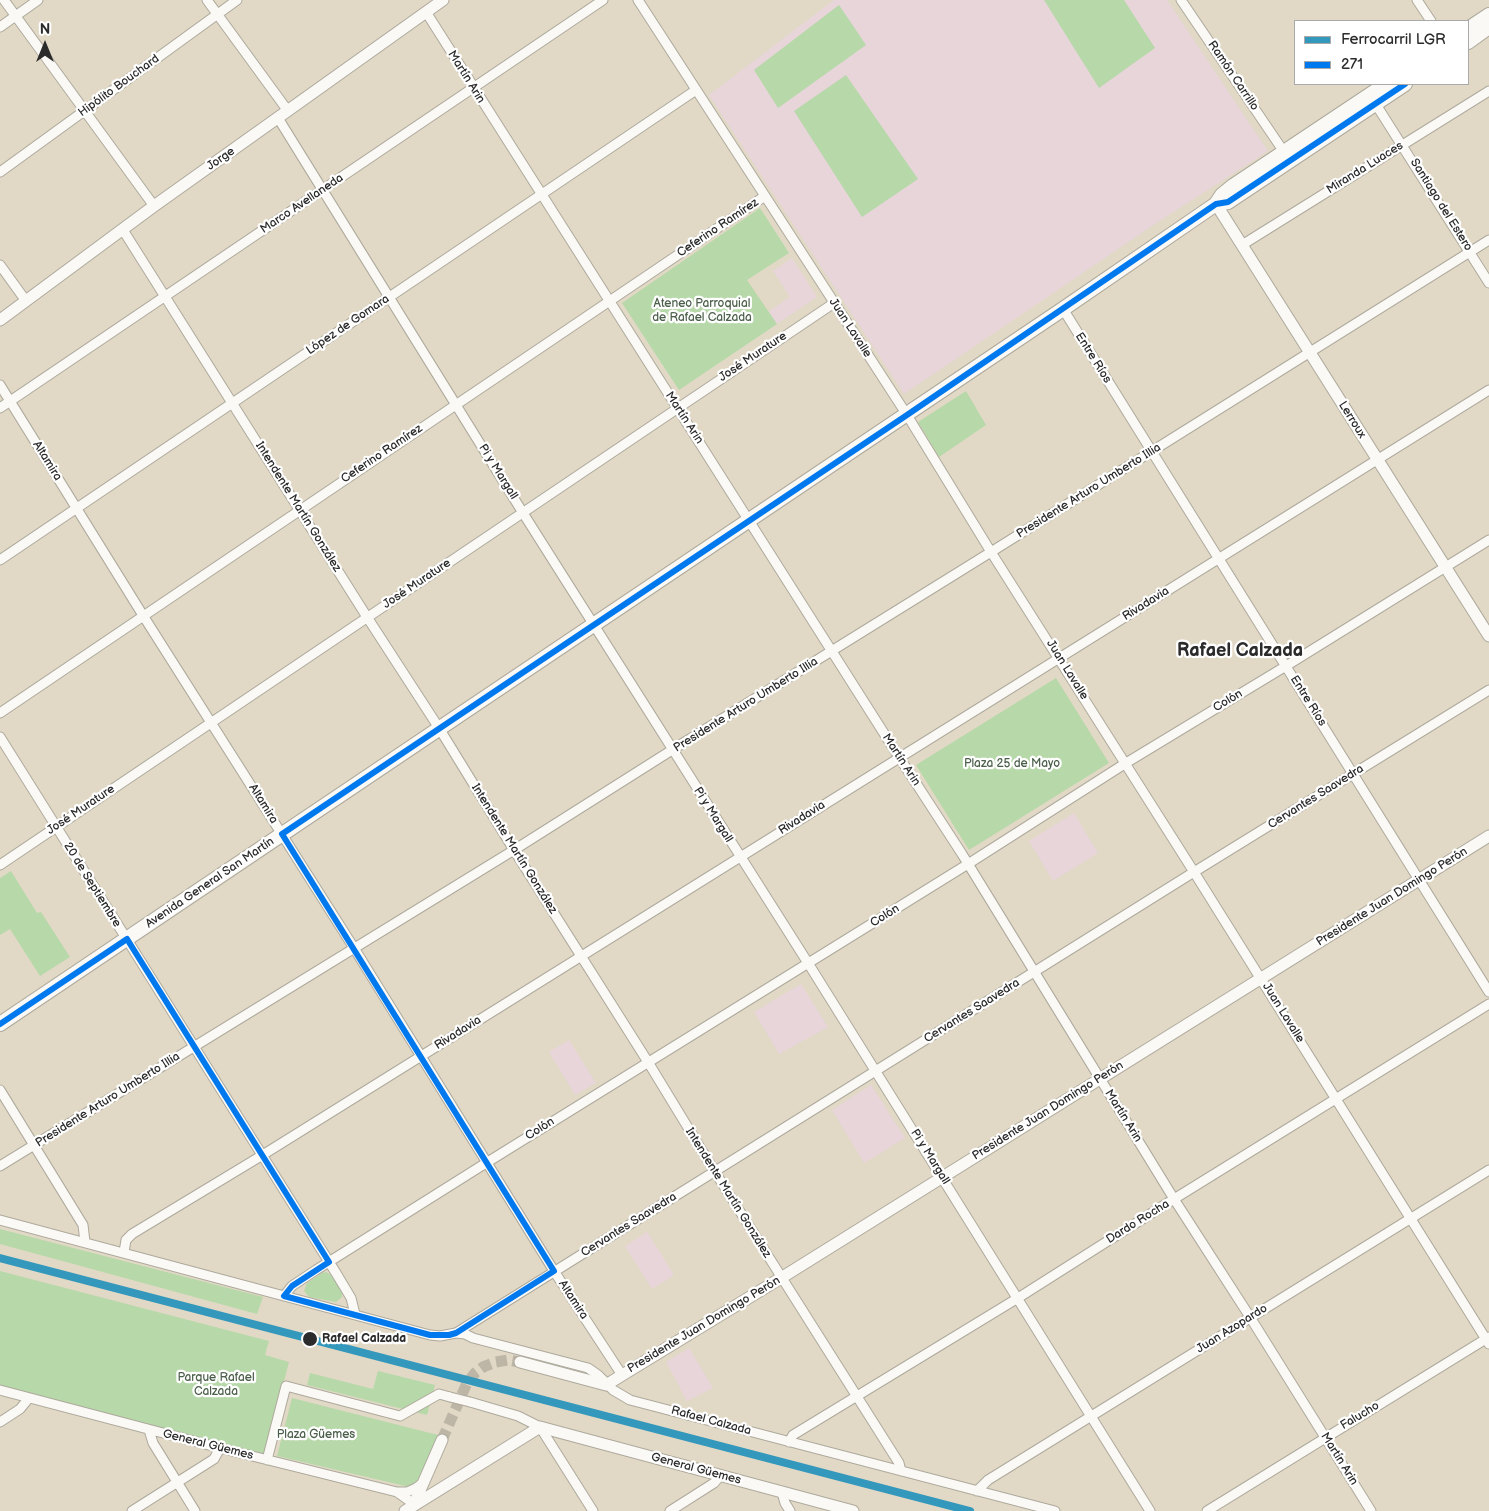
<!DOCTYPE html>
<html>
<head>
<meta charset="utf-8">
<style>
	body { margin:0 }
	#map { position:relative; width:1489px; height:1511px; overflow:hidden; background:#e1d9c6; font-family:"Balsamiq Sans",sans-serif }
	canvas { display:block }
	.legend { position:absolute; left:1294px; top:20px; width:175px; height:65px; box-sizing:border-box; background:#fff; border:1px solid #aaa; margin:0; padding:6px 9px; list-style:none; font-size:15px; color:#2b2b2b }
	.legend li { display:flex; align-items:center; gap:10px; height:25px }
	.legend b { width:25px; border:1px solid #aaa }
	.north { position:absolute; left:20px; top:20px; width:50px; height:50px; -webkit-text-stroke:4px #fff; paint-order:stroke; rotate:0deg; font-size:14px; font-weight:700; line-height:20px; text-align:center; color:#2b2b2b }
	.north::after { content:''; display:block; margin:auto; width:18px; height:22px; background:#2b2b2b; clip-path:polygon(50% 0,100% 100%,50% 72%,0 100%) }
</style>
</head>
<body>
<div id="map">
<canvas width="1489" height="1511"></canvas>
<ul class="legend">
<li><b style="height:6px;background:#3497bc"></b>Ferrocarril LGR</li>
<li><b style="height:6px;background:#0079ef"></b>271</li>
</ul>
<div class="north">N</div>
</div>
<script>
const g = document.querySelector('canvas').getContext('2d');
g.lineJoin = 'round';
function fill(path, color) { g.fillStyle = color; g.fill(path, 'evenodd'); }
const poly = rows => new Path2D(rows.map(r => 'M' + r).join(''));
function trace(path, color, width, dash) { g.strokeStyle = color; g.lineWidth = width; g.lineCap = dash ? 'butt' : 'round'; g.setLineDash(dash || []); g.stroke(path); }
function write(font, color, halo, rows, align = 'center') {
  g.font = font + ' "Balsamiq Sans",sans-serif'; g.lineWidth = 4.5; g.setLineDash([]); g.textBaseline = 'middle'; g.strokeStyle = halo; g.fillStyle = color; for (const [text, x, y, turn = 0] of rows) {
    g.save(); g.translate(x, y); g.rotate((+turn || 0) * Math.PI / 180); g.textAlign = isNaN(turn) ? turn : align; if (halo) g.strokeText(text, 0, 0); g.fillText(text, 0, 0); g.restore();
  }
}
fill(poly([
	[834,0,1167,0,1268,151,1155,224,904,394,709,95],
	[792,258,817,297,777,324,768,312,790,297,773,271],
	[1074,813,1098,853,1053,881,1029,841],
	[801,984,828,1027,779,1054,754,1012],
	[569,1040,596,1083,575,1095,549,1052],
	[871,1085,905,1138,864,1163,832,1110],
	[647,1232,674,1275,652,1289,625,1246],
	[689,1348,713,1388,687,1401,666,1362]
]), '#e7d5da');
fill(poly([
	[1044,0,1124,0,1155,48,1099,88],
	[839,5,866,45,778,108,754,70],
	[846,75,918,179,862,217,794,111],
	[760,208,789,253,747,280,777,324,679,390,622,303],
	[966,391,986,425,939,457,918,422],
	[1056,678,1109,763,969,850,916,765],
	[11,871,37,913,41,912,70,957,40,976,10,929,0,935,0,878],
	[0,1229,263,1297,257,1314,0,1244],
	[0,1271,269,1341,265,1355,289,1362,265,1454,263,1455,0,1386],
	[326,1272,331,1275,342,1291,342,1297,336,1302,309,1297,304,1291,307,1283,322,1273],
	[378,1371,435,1385,427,1415,307,1385,310,1373,373,1389],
	[292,1398,438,1435,418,1489,277,1456]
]), '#b7d8a9');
trace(poly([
	[442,1440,467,1383,475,1373,483,1367,496,1362,508,1360,520,1362]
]), '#bdb6a7', 11, [11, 5.5]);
const minor = poly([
	[4,0,154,206],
	[207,0,288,111],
	[638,0,907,415,991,552,1194,872,1489,1344],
	[1181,0,1284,152],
	[1417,0,1431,21],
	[426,12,899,757,962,854,1174,1199,1250,1317,1371,1511],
	[0,27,38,0],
	[1375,103,1489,283],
	[278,118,523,513,808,963,1150,1511],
	[0,172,237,0],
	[123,230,367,617,439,728,514,850,648,1062,715,1172,899,1463,901,1471],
	[1242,245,1489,91],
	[0,265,26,301],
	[1063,309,1489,992],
	[0,385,144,617,354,948,554,1271,622,1375],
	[0,408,603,0],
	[0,560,696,90],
	[0,713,765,196],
	[0,737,336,1273,351,1298,355,1314],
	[0,865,834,303],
	[0,1090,83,1225,85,1242],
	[0,1166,514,850,672,750,991,552,1489,240],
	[0,1220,430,1335,440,1336,456,1333,465,1334,473,1338,588,1368,598,1375,613,1390,630,1400,1055,1511],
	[124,1252,126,1240,132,1234,261,1156,1489,390],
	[284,1296,292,1286,316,1270,486,1163,968,864,1126,763,1286,666,1489,540],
	[456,1333,1194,872,1489,690],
	[0,1390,220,1448,397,1492,414,1504],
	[470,1402,518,1416,540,1427,593,1511],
	[0,1422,20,1409,29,1398],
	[149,1430,153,1443,195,1511],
	[789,1442,793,1435,1018,1298,1174,1199,1489,1004],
	[267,1460,286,1386,400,1416,439,1394,450,1397],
	[977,1491,988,1480,1489,1170],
	[397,1492,407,1492,416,1488,423,1483],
	[782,1492,785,1503,790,1511],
	[132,1511,214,1459,220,1448],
	[670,1511,714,1483,721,1475],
	[1207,1511,1489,1337]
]);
const tertiary = poly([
	[1216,204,1489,636],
	[0,320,154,206,443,0],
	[520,1362,606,1385,781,1278,1489,836],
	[414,1504,442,1440],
	[405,1511,540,1427,853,1511]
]);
const secondary = poly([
	[1468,29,1489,15],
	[1468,42,1489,27],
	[1217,204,1228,202,1405,84],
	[0,1024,1063,309,1216,204,1222,195,1233,186,1386,84]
]);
trace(minor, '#aea99c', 11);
trace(tertiary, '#aea99c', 13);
trace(secondary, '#aea99c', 16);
trace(minor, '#faf9f6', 9);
trace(tertiary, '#faf9f6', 11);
trace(secondary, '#faf9f6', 14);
const minorBridge = poly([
	[450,1397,470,1402]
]);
trace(minorBridge, '#aea99c', 11, []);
trace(minorBridge, '#faf9f6', 9);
trace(poly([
	[0,1024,127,939,329,1262,292,1286,284,1296,430,1335,449,1335,456,1333,554,1271,282,834,907,415,1216,204,1228,202,1405,84]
]), '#0079ef', 6);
trace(poly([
	[0,1258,970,1511]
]), '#3497bc', 8);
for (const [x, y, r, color] of [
	[310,1339,8,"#2b2b2b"]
]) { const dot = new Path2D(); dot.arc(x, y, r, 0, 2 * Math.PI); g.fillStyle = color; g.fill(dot); trace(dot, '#fff', 2); }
write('12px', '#2b2b2b', '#fff', [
	["Ramón Carrillo",1233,76,56],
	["Martín Arin",466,77,58],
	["Hipólito Bouchard",119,86,-36],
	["Jorge",221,159,-35],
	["Miranda Luaces",1365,168,-32],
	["Marco Avellaneda",302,204,-34],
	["Santiago del Estero",1441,205,58],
	["Ceferino Ramírez",718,228,-34],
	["López de Gomara",348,325,-34],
	["Juan Lavalle",850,328,57],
	["José Murature",753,357,-34],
	["Entre Ríos",1093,358,58],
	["Martín Arin",684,418,57],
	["Lerroux",1352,420,58],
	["Ceferino Ramírez",382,454,-34],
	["Altamira",47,461,58],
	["Pi y Margall",498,472,58],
	["Presidente Arturo Umberto Illia",1089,491,-32],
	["Intendente Martín González",298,507,58],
	["José Murature",417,584,-34],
	["Rivadavia",1146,604,-32],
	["Juan Lavalle",1067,670,58],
	["Colón",1228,701,-31],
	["Entre Ríos",1308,701,58],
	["Presidente Arturo Umberto Illia",746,705,-32],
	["Martín Arin",901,760,57],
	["Cervantes Saavedra",1316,797,-32],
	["Altamira",263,804,58],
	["José Murature",81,810,-34],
	["Pi y Margall",713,815,58],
	["Rivadavia",802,818,-32],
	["Intendente Martín González",514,849,58],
	["Avenida General San Martín",210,883,-34],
	["20 de Septiembre",92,885,58],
	["Presidente Juan Domingo Perón",1392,897,-32],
	["Colón",885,916,-32],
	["Cervantes Saavedra",972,1011,-32],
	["Juan Lavalle",1283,1013,58],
	["Rivadavia",458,1033,-32],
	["Presidente Arturo Umberto Illia",108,1100,-32],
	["Presidente Juan Domingo Perón",1048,1111,-32],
	["Martín Arin",1123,1116,58],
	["Colón",540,1129,-32],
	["Pi y Margall",930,1157,58],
	["Intendente Martín González",728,1193,58],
	["Dardo Rocha",1138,1222,-32],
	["Cervantes Saavedra",629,1225,-32],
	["Altamira",573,1300,57],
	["Presidente Juan Domingo Perón",704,1325,-31],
	["Juan Azopardo",1232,1329,-32],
	["Falucho",1360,1416,-31],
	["Rafael Calzada",711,1421,15],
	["General Güemes",208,1445,14],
	["Martín Arin",1339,1459,58],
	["General Güemes",696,1469,15]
]);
write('12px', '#4b5f4a', '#fff', [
	["Ateneo Parroquial",702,304],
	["de Rafael Calzada",702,318],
	["Plaza 25 de Mayo",1012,764],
	["Parque Rafael",216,1378],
	["Calzada",216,1392],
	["Plaza Güemes",316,1435]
]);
write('bold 12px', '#2b2b2b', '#fff', [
	["Rafael Calzada",322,1339]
], 'left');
write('bold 18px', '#2b2b2b', '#fff', [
	["Rafael Calzada",1240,651]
]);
</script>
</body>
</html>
